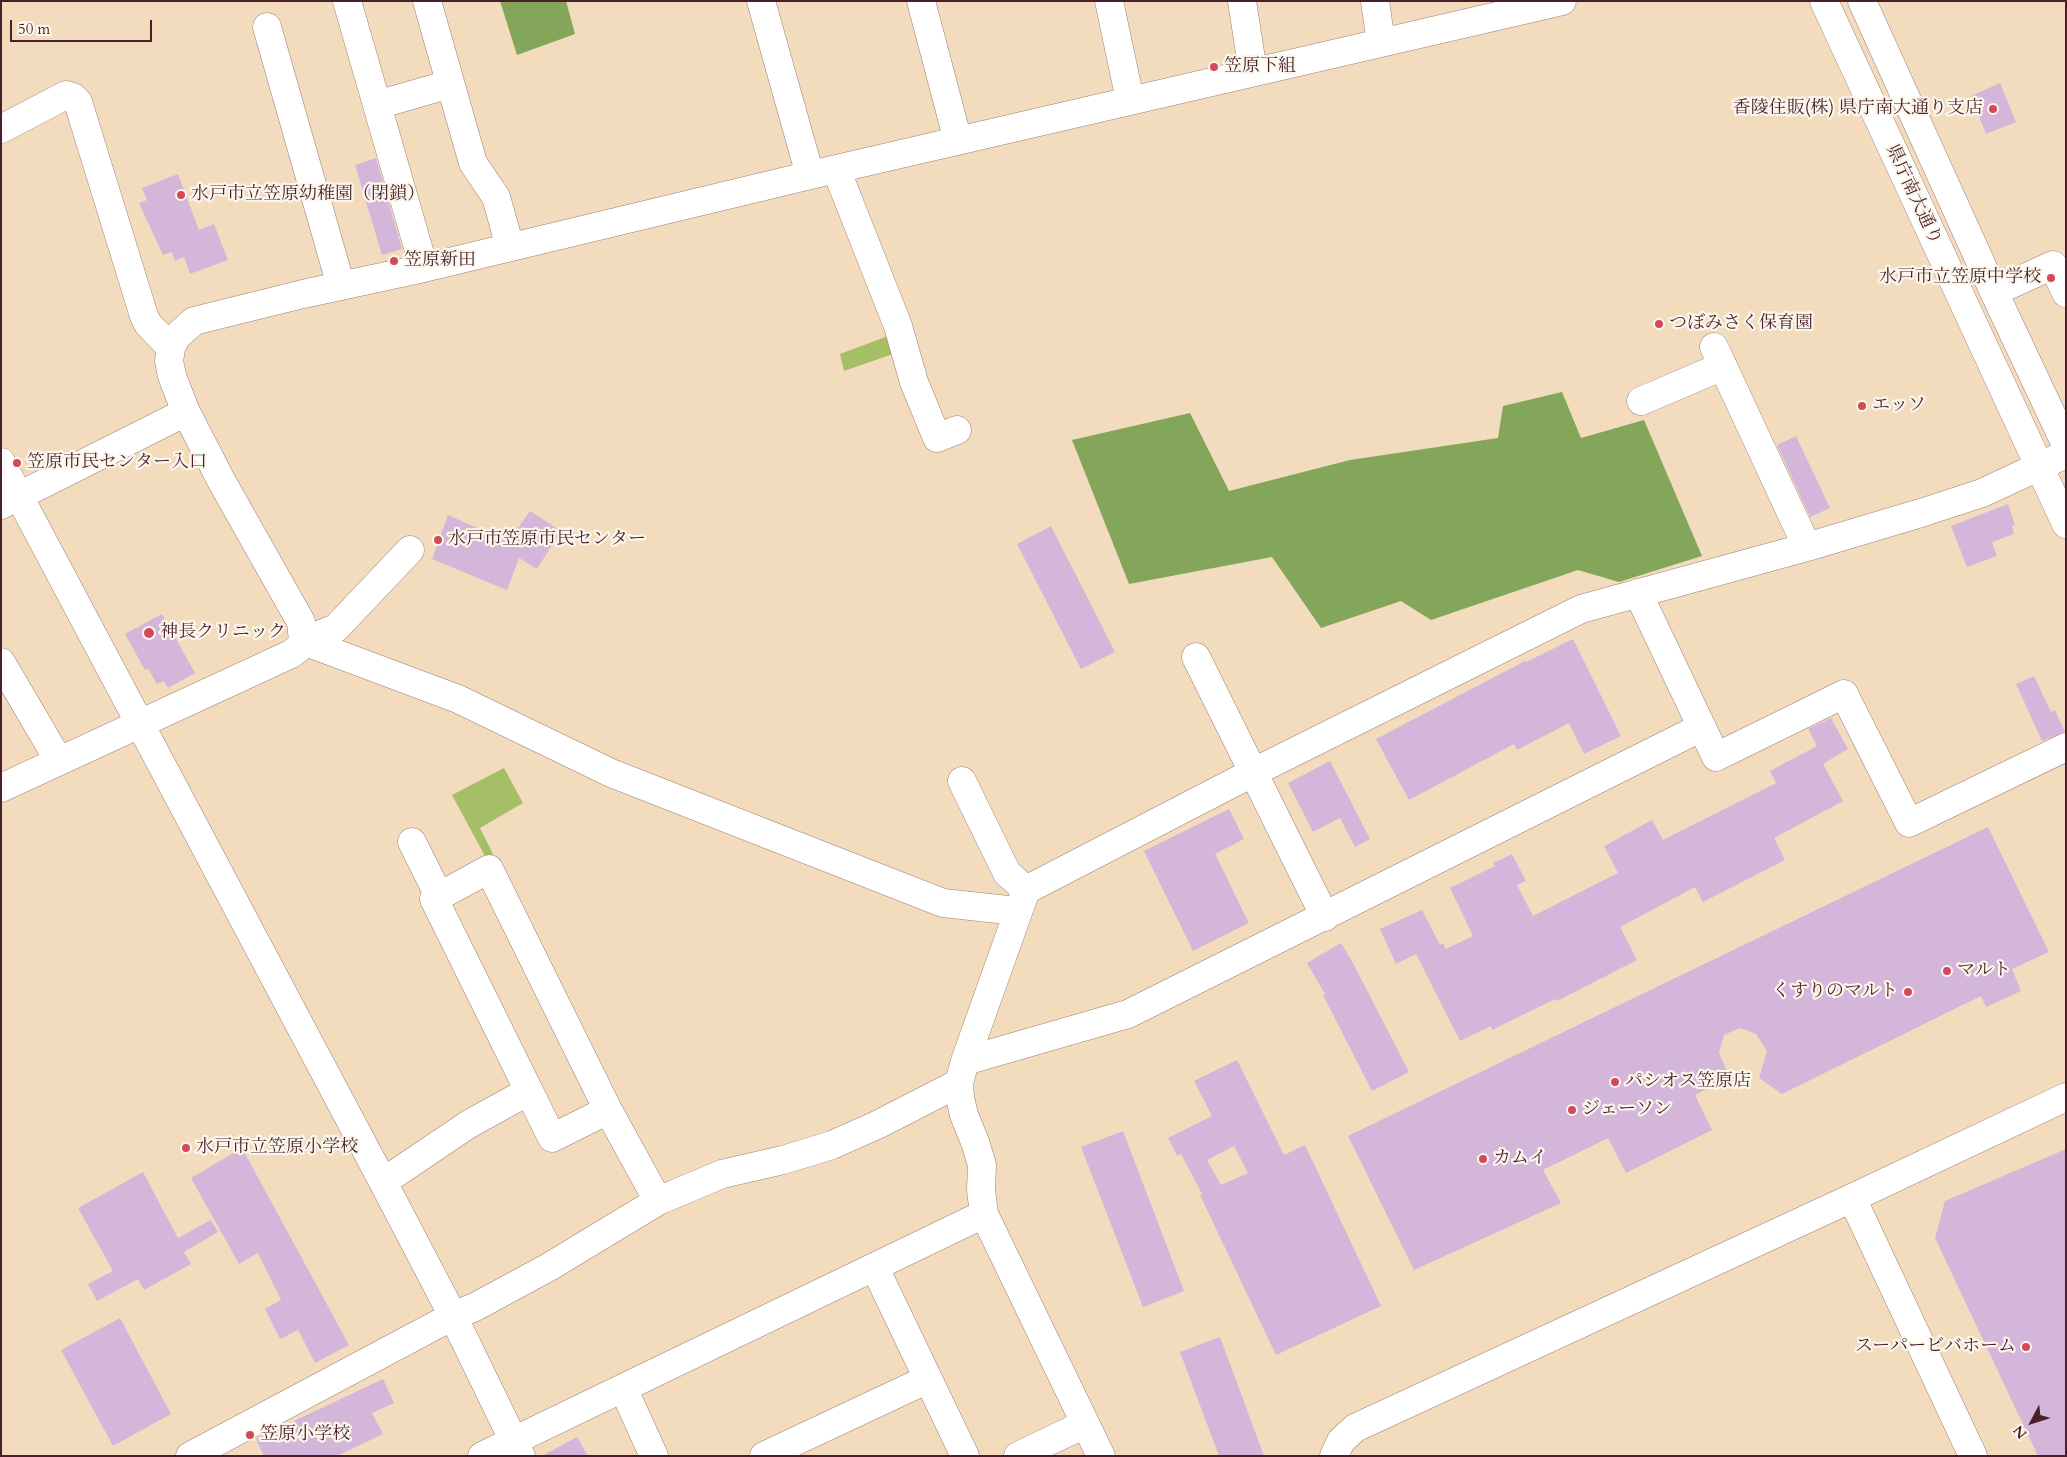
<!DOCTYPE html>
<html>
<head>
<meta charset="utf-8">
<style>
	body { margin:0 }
	#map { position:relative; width:2067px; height:1457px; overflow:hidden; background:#f2dcbd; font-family:Cardo,serif }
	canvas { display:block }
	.frame { position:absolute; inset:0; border:2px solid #4a1f2b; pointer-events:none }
	.north { position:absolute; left:2007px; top:1397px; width:50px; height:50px; -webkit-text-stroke:4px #fbf7ec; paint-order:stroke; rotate:230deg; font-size:14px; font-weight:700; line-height:20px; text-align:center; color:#4a1f2b }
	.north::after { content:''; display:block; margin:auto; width:18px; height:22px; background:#4a1f2b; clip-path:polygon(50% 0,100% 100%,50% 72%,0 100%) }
	.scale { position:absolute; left:10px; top:20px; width:142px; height:22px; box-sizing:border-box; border:2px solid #4a1f2b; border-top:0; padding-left:6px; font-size:15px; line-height:18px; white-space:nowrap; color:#4a1f2b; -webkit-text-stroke:4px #fbf7ec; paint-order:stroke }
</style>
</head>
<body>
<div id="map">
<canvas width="2067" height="1457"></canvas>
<div class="frame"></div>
<div class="north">N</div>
<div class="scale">50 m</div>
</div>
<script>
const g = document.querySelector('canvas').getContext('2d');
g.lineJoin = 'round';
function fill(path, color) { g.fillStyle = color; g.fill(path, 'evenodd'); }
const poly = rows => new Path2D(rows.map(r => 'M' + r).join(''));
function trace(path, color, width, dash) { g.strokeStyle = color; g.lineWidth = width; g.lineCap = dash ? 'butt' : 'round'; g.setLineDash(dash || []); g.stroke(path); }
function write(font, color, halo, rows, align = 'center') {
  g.font = font + ' Cardo,"Noto Serif JP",serif'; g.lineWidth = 4.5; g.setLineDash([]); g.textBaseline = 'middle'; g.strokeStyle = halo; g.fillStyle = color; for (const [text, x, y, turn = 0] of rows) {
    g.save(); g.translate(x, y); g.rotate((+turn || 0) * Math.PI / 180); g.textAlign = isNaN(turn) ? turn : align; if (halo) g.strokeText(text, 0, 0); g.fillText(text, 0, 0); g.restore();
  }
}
fill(poly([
	[888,336,893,354,844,371,840,354],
	[504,768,523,803,480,828,493,854,486,858,452,795]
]), '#a5bf66');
fill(poly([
	[500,1,566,1,575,34,517,55],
	[1562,392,1581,438,1644,420,1702,556,1619,582,1578,570,1431,620,1401,601,1321,628,1272,557,1129,584,1072,440,1190,413,1229,491,1350,460,1498,438,1503,406]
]), '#84a65b');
fill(poly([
	[2000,83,2016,122,1986,134,1971,96],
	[376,158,402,249,382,255,355,165],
	[178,174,199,230,214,224,228,260,190,274,184,257,175,261,172,252,163,255,139,203,147,200,142,188],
	[1796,436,1830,508,1810,517,1777,445],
	[2008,504,2015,525,2012,526,2014,534,1992,542,1997,556,1967,567,1951,526],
	[530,511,561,531,537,569,519,558,507,590,432,559,448,515,508,542],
	[1051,526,1115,652,1081,669,1017,544],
	[162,614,195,673,168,688,164,681,157,684,148,669,145,670,125,634],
	[1573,639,1621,736,1584,754,1569,723,1517,750,1514,744,1409,800,1376,739,1525,661,1526,662],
	[2034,676,2051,712,2055,710,2065,732,2042,741,2016,684],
	[1831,718,1848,749,1823,764,1843,801,1774,838,1785,860,1703,902,1695,887,1620,927,1637,960,1557,1001,1555,999,1492,1030,1491,1026,1460,1041,1416,954,1396,964,1380,929,1422,910,1440,945,1443,943,1446,949,1473,936,1450,888,1495,866,1493,863,1512,854,1526,881,1517,885,1533,916,1618,873,1604,846,1652,820,1663,840,1776,783,1770,771,1817,746,1808,729],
	[1330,761,1370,839,1355,847,1340,818,1313,832,1288,783],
	[1229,809,1244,839,1215,854,1249,923,1193,951,1144,851],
	[1988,827,2049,952,2012,969,2021,991,1986,1007,1981,996,1782,1094,1759,1078,1767,1051,1756,1034,1740,1028,1724,1035,1719,1053,1730,1077,1695,1095,1712,1130,1626,1173,1608,1138,1543,1170,1561,1203,1414,1270,1348,1136],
	[1341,943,1354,965,1409,1072,1372,1091,1323,995,1325,994,1307,963],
	[1237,1060,1284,1155,1305,1145,1381,1306,1276,1355,1200,1195,1202,1194,1181,1154,1177,1156,1168,1138,1212,1116,1194,1081],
	[1234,1146,1248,1173,1221,1185,1207,1160],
	[1123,1131,1184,1291,1143,1307,1081,1147],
	[242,1148,349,1345,315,1363,298,1330,280,1339,265,1309,281,1300,258,1253,239,1264,191,1178],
	[2066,1149,2066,1456,2038,1456,1935,1238,1945,1201],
	[143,1172,178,1238,211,1220,218,1232,184,1252,191,1264,144,1290,138,1279,97,1301,88,1284,113,1271,78,1208],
	[120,1318,171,1414,113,1446,61,1350],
	[1220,1337,1264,1456,1219,1456,1180,1352],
	[383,1379,394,1403,372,1413,383,1434,337,1456,264,1456,256,1439],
	[577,1437,588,1456,542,1456]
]), '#d5b6db');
const minor = poly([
	[347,1,424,268],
	[427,1,473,163,496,197,510,247],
	[761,1,810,175],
	[921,1,958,141],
	[1109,1,1130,100],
	[1242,1,1253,72],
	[1375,1,1381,43],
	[267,27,341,286],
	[377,105,450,84],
	[1,129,66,95,73,97,78,102,144,316,148,324,171,348],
	[836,169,898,326,914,382,937,438,957,430],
	[1994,292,2053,265,2066,293],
	[1714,347,1807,547],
	[1641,401,1723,366],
	[1,462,383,1182,453,1316,521,1456],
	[1,505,186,412],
	[1638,593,1716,757,1844,694,1909,823,2066,747],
	[303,641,458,699,611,773,943,903,1017,911],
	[303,641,336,628,410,550],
	[1196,657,1325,917],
	[1,662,59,761],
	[962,781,1007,873,1026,890],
	[1,788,291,654,299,648,303,641,301,622,222,482,186,412,172,376,169,361,171,348,176,337,194,321,303,294,424,268,836,169,1562,1],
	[412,842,439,896],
	[965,1061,1128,1014,1702,727],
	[608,1110,658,1201],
	[383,1182,469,1124,529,1091,434,899,489,869,608,1110,552,1138,529,1091],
	[1852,1198,1973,1456],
	[984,1214,1101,1456],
	[875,1268,965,1456],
	[623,1388,654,1456],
	[190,1456,453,1316,475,1307,549,1267,658,1201,722,1174,783,1160,832,1145,877,1125,959,1083],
	[482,1456,984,1214,981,1190,982,1165,975,1142,964,1115,960,1097,959,1083,965,1061,1026,890,1254,772,1581,609,1807,547,1924,512,1982,493,2066,454],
	[764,1456,928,1379],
	[1018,1456,1085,1424],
	[1334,1456,1341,1441,1355,1428,1852,1198,2066,1097]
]);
const major = poly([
	[1824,1,2066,524],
	[1862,1,1994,292,2066,445]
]);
trace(minor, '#9e7e74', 29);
trace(major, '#9e7e74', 29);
trace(minor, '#fff', 28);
trace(major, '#fff', 28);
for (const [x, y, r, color] of [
	[1214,67,5,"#d1495b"],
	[1993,109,5,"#d1495b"],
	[181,195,5,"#d1495b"],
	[394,261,5,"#d1495b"],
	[2051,278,5,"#d1495b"],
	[1659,324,5,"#d1495b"],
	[1862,406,5,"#d1495b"],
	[17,463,5,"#d1495b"],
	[438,540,5,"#d1495b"],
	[149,633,6,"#d1495b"],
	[1947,971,5,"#d1495b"],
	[1908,992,5,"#d1495b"],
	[1615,1082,5,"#d1495b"],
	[1572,1110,5,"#d1495b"],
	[186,1148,5,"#d1495b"],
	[1483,1159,5,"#d1495b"],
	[2026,1347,5,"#d1495b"],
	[250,1435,5,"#d1495b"]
]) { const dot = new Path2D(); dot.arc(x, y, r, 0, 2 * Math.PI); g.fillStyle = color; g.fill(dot); trace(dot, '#fbf7ec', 2); }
write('18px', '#4a1f2b', '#fbf7ec', [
	["笠原下組",1224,67],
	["香陵住販(株) 県庁南大通り支店",1983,109,"right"],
	["水戸市立笠原幼稚園（閉鎖）",191,195],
	["笠原新田",404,261],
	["水戸市立笠原中学校",2041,278,"right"],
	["つぼみさく保育園",1669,324],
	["エッソ",1872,406],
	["笠原市民センター入口",27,463],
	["水戸市笠原市民センター",448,540],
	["神長クリニック",160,633],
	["マルト",1957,971],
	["くすりのマルト",1898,992,"right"],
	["パシオス笠原店",1625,1082],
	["ジェーソン",1582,1110],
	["水戸市立笠原小学校",196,1148],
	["カムイ",1493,1159],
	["スーパービバホーム",2016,1347,"right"],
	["笠原小学校",260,1435]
], 'left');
write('18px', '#4a1f2b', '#fbf7ec', [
	["県庁南大通り",1913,195,65]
]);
</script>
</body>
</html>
